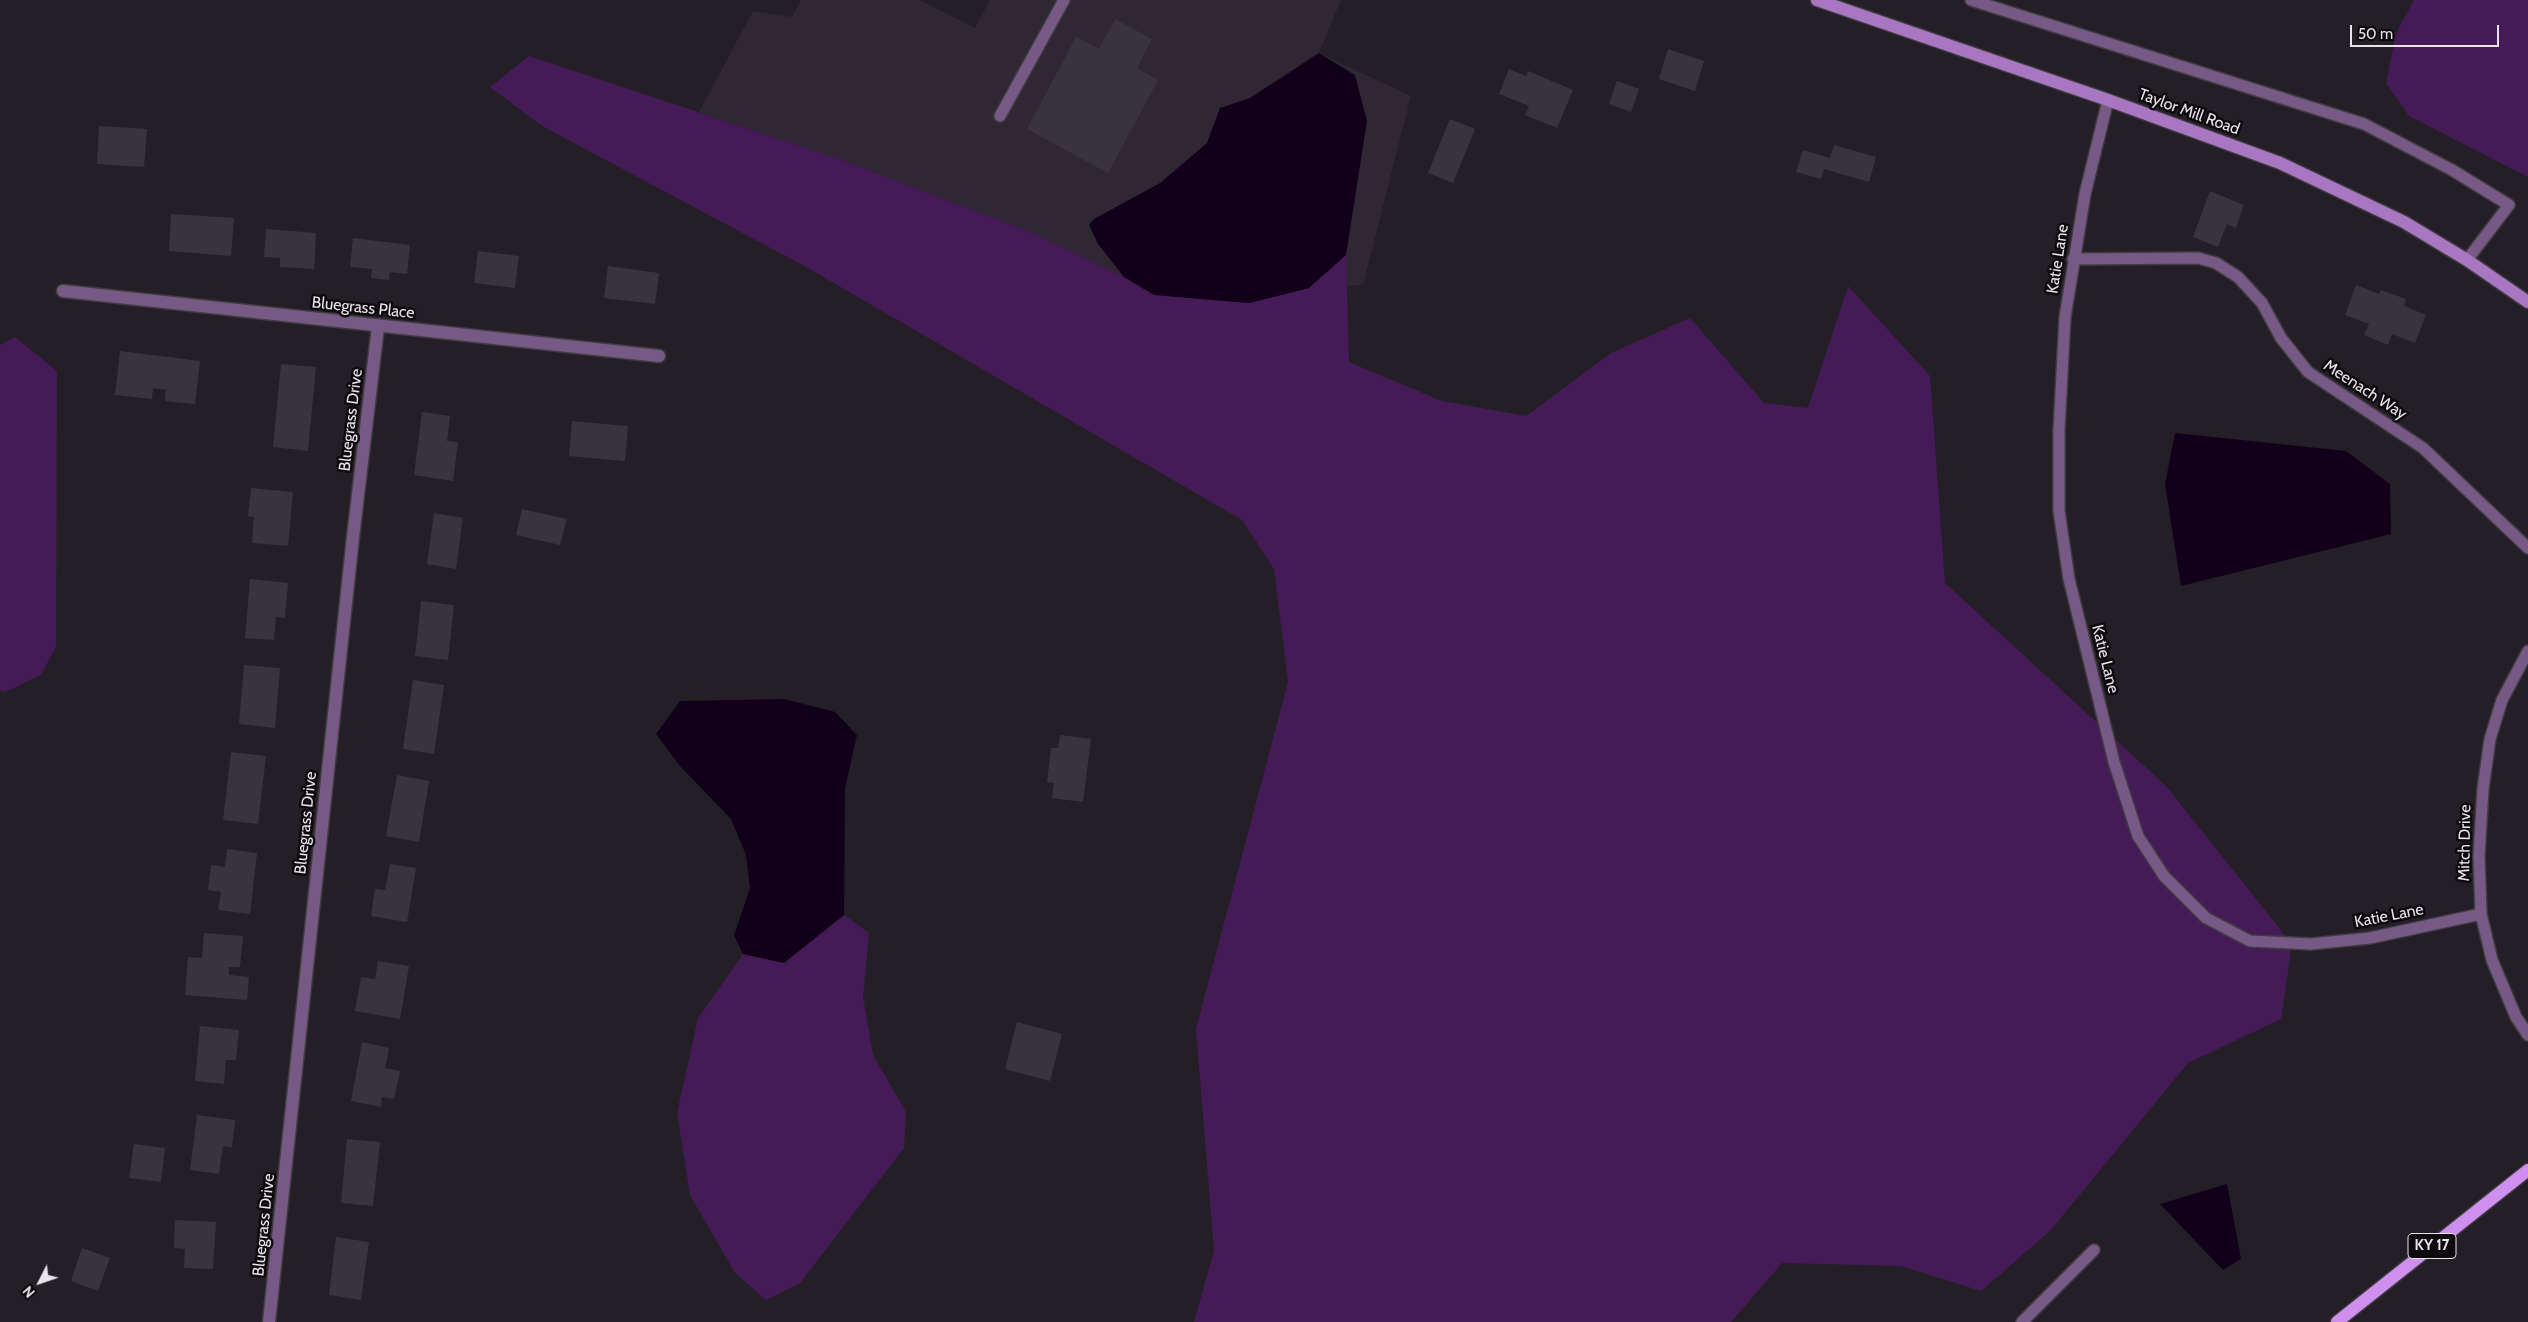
<!DOCTYPE html>
<html>
<head>
<meta charset="utf-8">
<style>
	body { margin:0 }
	#map { position:relative; width:2528px; height:1322px; overflow:hidden; background:#241f26; font-family:Cabin,sans-serif }
	canvas { display:block }
	.north { position:absolute; left:15px; top:1257px; width:50px; height:50px; -webkit-text-stroke:4px #0c0a0d; paint-order:stroke; rotate:229deg; font-size:14px; font-weight:700; line-height:20px; text-align:center; color:#e8e5ea }
	.north::after { content:''; display:block; margin:auto; width:18px; height:22px; background:#e8e5ea; clip-path:polygon(50% 0,100% 100%,50% 72%,0 100%) }
	.scale { position:absolute; left:2350px; top:25px; width:149px; height:22px; box-sizing:border-box; border:2px solid #e8e5ea; border-top:0; padding-left:6px; font-size:15px; line-height:18px; white-space:nowrap; color:#e8e5ea; -webkit-text-stroke:4px #0c0a0d; paint-order:stroke }
</style>
</head>
<body>
<div id="map">
<canvas width="2528" height="1322"></canvas>
<div class="north">N</div>
<div class="scale">50 m</div>
</div>
<script>
const g = document.querySelector('canvas').getContext('2d');
g.lineJoin = 'round';
function fill(path, color) { g.fillStyle = color; g.fill(path, 'evenodd'); }
const poly = rows => new Path2D(rows.map(r => 'M' + r).join(''));
function trace(path, color, width, dash) { g.strokeStyle = color; g.lineWidth = width; g.lineCap = dash ? 'butt' : 'round'; g.setLineDash(dash || []); g.stroke(path); }
function write(font, color, halo, rows, align = 'center') {
  g.font = font + ' Cabin,sans-serif'; g.lineWidth = 5; g.setLineDash([]); g.textBaseline = 'middle'; g.strokeStyle = halo; g.fillStyle = color; for (const [text, x, y, turn = 0] of rows) {
    g.save(); g.translate(x, y); g.rotate((+turn || 0) * Math.PI / 180); g.textAlign = isNaN(turn) ? turn : align; if (halo) g.strokeText(text, 0, 0); g.fillText(text, 0, 0); g.restore();
  }
}
fill(poly([
	[801,0,919,0,975,28,990,0,1341,0,1319,53,1411,96,1363,285,1154,295,1124,277,1033,233,840,159,699,112,753,11,792,17]
]), '#2f2733');
fill(poly([
	[2414,0,2528,0,2528,177,2409,116,2386,83,2396,33],
	[529,56,840,159,1033,233,1124,277,1155,295,1249,303,1309,288,1346,255,1349,362,1442,401,1526,416,1611,353,1690,318,1764,403,1808,408,1848,286,1930,376,1945,583,2166,786,2292,944,2281,1019,2188,1063,2050,1231,1981,1291,1901,1266,1782,1263,1731,1322,1194,1322,1214,1251,1196,1029,1288,682,1274,569,1242,520,808,268,542,126,490,87],
	[15,337,57,371,56,646,41,675,5,692,0,690,0,345],
	[844,915,869,933,863,997,873,1055,906,1112,904,1148,800,1283,766,1300,735,1273,690,1195,677,1113,698,1018,743,954,784,963]
]), '#451b57');
fill(poly([
	[1319,53,1355,75,1367,121,1346,255,1309,288,1249,303,1154,295,1124,277,1098,244,1089,225,1094,219,1160,183,1207,143,1220,108,1250,98],
	[2175,433,2346,451,2390,484,2391,534,2181,586,2165,484],
	[784,699,835,712,857,735,845,789,844,915,784,963,743,954,734,935,750,888,746,855,731,819,680,766,656,734,680,701],
	[2227,1184,2241,1259,2223,1270,2160,1204]
]), '#12001b');
fill(poly([
	[1115,19,1152,39,1137,68,1158,80,1108,173,1027,129,1076,37,1099,49],
	[1668,49,1704,61,1695,91,1659,79],
	[1509,69,1526,76,1528,71,1573,90,1557,128,1525,115,1529,106,1499,94],
	[1617,81,1639,89,1631,112,1609,104],
	[1450,119,1475,129,1453,183,1428,173],
	[99,126,147,129,144,167,97,164],
	[1834,145,1876,157,1869,182,1824,169,1821,179,1796,172,1803,150,1830,158],
	[2210,191,2244,205,2236,228,2227,224,2218,247,2193,237],
	[171,214,234,218,231,256,169,251],
	[266,229,316,233,314,269,280,267,280,258,264,257],
	[353,238,410,245,407,274,390,272,389,280,371,278,372,269,350,267],
	[478,251,519,256,515,288,474,283],
	[608,266,659,273,655,304,604,298],
	[2356,285,2379,294,2381,290,2406,299,2404,306,2426,315,2415,343,2392,334,2388,345,2364,335,2369,324,2345,315],
	[120,351,200,361,195,404,165,401,166,390,153,388,152,399,115,395],
	[281,364,316,367,308,451,273,447],
	[422,412,450,416,447,441,458,442,453,481,414,475],
	[572,421,628,426,625,461,569,456],
	[251,488,293,492,288,546,252,543,254,517,248,516],
	[522,509,567,519,560,545,516,535],
	[434,513,463,518,456,569,427,564],
	[250,579,288,583,285,618,276,617,274,640,245,638],
	[421,601,454,605,448,660,415,656],
	[244,665,280,668,275,728,239,724],
	[413,680,444,685,434,754,403,749],
	[1060,735,1091,739,1083,802,1052,798,1054,783,1047,782,1051,748,1058,748],
	[231,752,266,756,258,824,223,820],
	[397,775,429,781,419,842,386,836],
	[227,849,257,853,250,914,218,910,221,892,208,890,211,865,225,867],
	[390,864,416,868,407,922,371,916,375,889,385,890],
	[204,933,243,936,240,967,229,967,229,975,249,977,247,1000,185,995,188,957,202,958],
	[378,961,409,966,400,1019,355,1011,361,977,375,979],
	[1017,1022,1062,1034,1050,1081,1005,1069],
	[200,1026,239,1030,236,1060,226,1060,224,1084,195,1081],
	[362,1042,389,1048,385,1068,400,1071,394,1099,382,1097,381,1107,351,1101],
	[197,1115,235,1120,232,1147,223,1146,219,1174,190,1170],
	[347,1139,380,1142,373,1206,341,1203],
	[134,1144,165,1148,161,1182,129,1178],
	[175,1220,216,1222,213,1269,184,1268,185,1249,174,1248],
	[336,1237,369,1242,361,1300,329,1295],
	[82,1248,110,1258,98,1291,71,1281]
]), '#39343b');
const lane = poly([
	[1971,0,2364,124,2452,170,2509,205,2467,260],
	[2108,100,2085,194,2065,317,2059,430,2059,511,2069,579,2114,762,2138,836,2164,876,2206,918,2250,941,2311,944,2370,938,2481,914],
	[1000,116,1064,0],
	[2073,259,2198,258,2216,263,2238,277,2262,303,2281,338,2308,372,2423,448,2528,548],
	[2528,651,2502,700,2490,739,2483,789,2479,856,2481,914,2492,960,2516,1017,2528,1035],
	[2022,1322,2094,1250]
]);
const street = poly([
	[63,291,659,356],
	[269,1322,353,537,378,327]
]);
const secondary = poly([
	[1817,0,2108,100,2280,163,2404,222,2467,260,2528,302]
]);
const primary = poly([
	[2337,1322,2528,1170]
]);
trace(lane, '#3f3b41', 14);
trace(street, '#3f3b41', 15);
trace(secondary, '#3f3b41', 15);
trace(primary, '#3f3b41', 15);
trace(lane, '#775986', 11);
trace(street, '#775986', 12);
trace(secondary, '#a977c1', 12);
trace(primary, '#cf8fee', 12);
for (const [x, y, w] of [
	[2432,1246,48]
]) { const box = new Path2D(); box.roundRect(x - w / 2, y - 12.5, w, 25, 4); g.fillStyle = '#0c0a0d'; g.fill(box); trace(box, '#e8e5ea', 1); }
write('bold 15px', '#e8e5ea', null, [
	["KY 17",2432,1246]
]);
write('16px', '#e8e5ea', '#0c0a0d', [
	["Taylor Mill Road",2189,112,20],
	["Katie Lane",2058,259,-81],
	["Bluegrass Place",363,308,6],
	["Meenach Way",2365,390,33],
	["Bluegrass Drive",351,420,-83],
	["Katie Lane",2105,659,76],
	["Bluegrass Drive",306,823,-84],
	["Mitch Drive",2465,843,-89],
	["Katie Lane",2389,916,-11],
	["Bluegrass Drive",264,1225,-84]
]);
</script>
</body>
</html>
